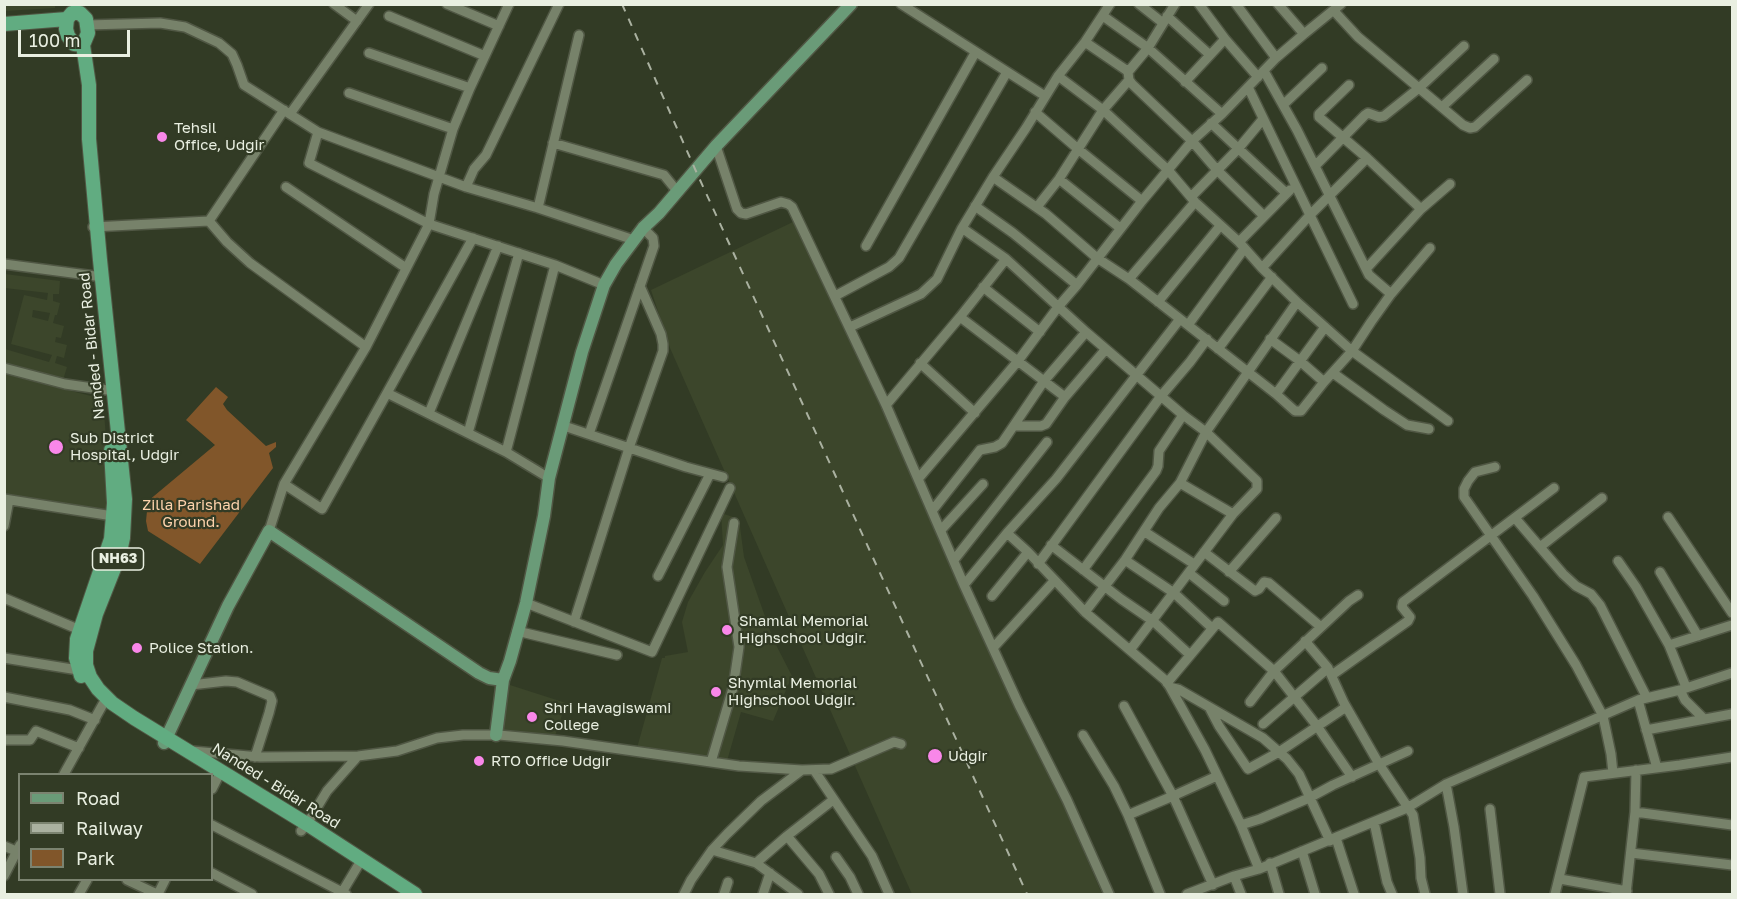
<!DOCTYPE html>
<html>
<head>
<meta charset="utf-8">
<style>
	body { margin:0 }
	#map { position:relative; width:1737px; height:899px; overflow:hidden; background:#323b25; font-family:"Golos Text",sans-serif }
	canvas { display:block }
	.frame { position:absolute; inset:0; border:6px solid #e9efe1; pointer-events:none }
	.legend { position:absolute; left:18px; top:773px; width:195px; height:108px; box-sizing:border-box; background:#323b25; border:2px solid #7b8370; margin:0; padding:8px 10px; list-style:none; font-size:18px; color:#e9efe1 }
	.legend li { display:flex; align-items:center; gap:12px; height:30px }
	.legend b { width:30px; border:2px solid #7b8370 }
	.scale { position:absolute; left:18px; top:30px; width:112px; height:27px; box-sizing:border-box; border:3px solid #e9efe1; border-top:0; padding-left:8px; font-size:18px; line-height:21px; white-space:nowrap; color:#e9efe1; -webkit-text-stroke:4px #323b25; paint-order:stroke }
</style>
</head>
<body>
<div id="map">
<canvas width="1737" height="899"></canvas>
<div class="frame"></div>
<ul class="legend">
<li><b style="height:8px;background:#6a9b78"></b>Road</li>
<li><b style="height:8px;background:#aab1a0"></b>Railway</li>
<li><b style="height:16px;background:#81562a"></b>Park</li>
</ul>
<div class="scale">100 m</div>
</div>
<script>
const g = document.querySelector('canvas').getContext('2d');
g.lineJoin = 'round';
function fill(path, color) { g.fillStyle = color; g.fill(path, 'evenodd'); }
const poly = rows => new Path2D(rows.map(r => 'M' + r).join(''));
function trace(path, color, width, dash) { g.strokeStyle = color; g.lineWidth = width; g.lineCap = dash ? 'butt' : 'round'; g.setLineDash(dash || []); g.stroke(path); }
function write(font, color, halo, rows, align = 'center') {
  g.font = font + ' "Golos Text",sans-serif'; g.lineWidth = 4.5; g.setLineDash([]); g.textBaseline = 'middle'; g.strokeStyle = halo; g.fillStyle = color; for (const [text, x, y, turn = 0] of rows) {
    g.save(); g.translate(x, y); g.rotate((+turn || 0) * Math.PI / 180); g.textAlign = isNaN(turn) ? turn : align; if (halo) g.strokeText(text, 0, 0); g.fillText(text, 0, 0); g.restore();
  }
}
fill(poly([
	[5,4,55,5,55,8,5,11],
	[795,221,1060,797,1102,894,912,894,902,872,670,348,651,290],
	[5,274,60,281,59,294,53,294,53,301,60,303,57,315,55,315,53,323,64,326,61,338,56,337,55,342,67,345,64,358,57,356,55,363,67,367,63,380,5,363,5,349,49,362,52,355,11,344,24,295,47,300,48,293,5,288],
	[33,310,50,313,48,321,32,317],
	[4,374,103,399,111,503,109,512,5,495],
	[721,513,739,519,744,557,773,639,792,676,773,721,741,712,727,761,637,748,662,658,665,658,665,656,688,652,682,622,688,602,705,572,723,545],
	[510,685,566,703,555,736,500,731]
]), '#3c462b');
fill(poly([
	[216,387,228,397,223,404,227,410,266,446,276,442,276,447,269,453,273,468,200,564,148,531,146,521,148,501,215,445,186,420]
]), '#81562a');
const minor = poly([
	[334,4,357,21],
	[447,4,499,26],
	[901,4,1045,96],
	[1139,4,1163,23],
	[1199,4,1225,39,1258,77],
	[1236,4,1276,58],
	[1278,4,1304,34],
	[1334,11,1358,37,1463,125,1470,128,1475,127,1527,80],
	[389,16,485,56],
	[1103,16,1148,48,1222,114],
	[1167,16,1210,55],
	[87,25,160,23,185,27,219,43,225,48,232,54,237,65,244,85,318,132,466,187,538,208,634,240],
	[1085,42,1126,70,1128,72,1129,80,1132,84,1192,141,1217,170,1264,216],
	[369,53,470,88],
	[1264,71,1297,130,1369,275,1391,294],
	[1128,72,1148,48,1175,4],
	[1058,76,1103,110,1168,170,1195,202,1239,242,1262,268,1297,302,1352,351,1448,421],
	[1185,82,1225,39],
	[1349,85,1319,114,1319,117,1367,158,1421,209],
	[1248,87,1353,304],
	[349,93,453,129],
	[1283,105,1322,68],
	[1442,107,1494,59],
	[1035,112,1078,149,1142,201],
	[290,114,369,4],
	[1211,123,1286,193],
	[318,132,309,163,429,224,555,265,604,285],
	[553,143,664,175,677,191],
	[716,146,737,209,741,213,746,214,781,202,788,204,792,207,886,405,964,585,1019,705,1067,800,1109,894],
	[1315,166,1365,115,1368,113,1379,117,1384,116,1419,88,1464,46],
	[993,177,1046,214,1097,258,1129,279,1276,394,1325,327],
	[1059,179,1120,228],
	[286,187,406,268],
	[466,187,474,169,486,155,559,4],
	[1191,197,1238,149,1263,119],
	[975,206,1013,233,1077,285],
	[1037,207,1059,179,1103,110,1129,80],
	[538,208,579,35],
	[209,221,227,242,250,263,366,347],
	[93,227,209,221,284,110],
	[962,228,1006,259,1086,332,1183,415,1206,432,1257,481,1257,489,1233,514,1130,650],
	[1239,242,1290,190],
	[866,246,975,53],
	[4,264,95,276],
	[1262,268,1310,215,1367,158],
	[1366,269,1421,209,1450,184],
	[1129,279,1195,202],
	[983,287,1040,332],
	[835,296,889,267,899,258,1007,72],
	[1158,302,1220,226],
	[960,317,1065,397],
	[1188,325,1244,249],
	[850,327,921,294,937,279,962,228,993,177,1026,128,1058,76,1085,42,1110,4],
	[1270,339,1300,361,1324,382],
	[1218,349,1272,277],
	[920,363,975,413],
	[4,368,65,384,107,390],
	[1333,373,1384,410,1407,425,1429,429],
	[387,393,473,238],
	[1276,394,1295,411,1301,411,1324,382,1352,351,1371,322,1391,294,1430,248],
	[886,405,960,317,1006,259],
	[429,413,498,246],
	[564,426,686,467,723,477],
	[1014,426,1041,426,1046,424,1065,397,1106,349],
	[468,433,519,253],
	[589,434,654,246,653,238,643,228],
	[506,452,555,265],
	[1495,467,1475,472,1468,481,1464,489,1464,497,1533,596,1576,665,1603,716,1611,754,1613,773],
	[918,479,1018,361,1058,307,1077,285,1142,201,1192,141,1222,114,1276,58,1304,34,1341,4],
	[1180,483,1233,514],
	[284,484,322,509,387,393,506,452,549,478],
	[4,499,113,516],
	[932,511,980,450,995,447,1002,443,1044,381,1086,332],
	[1668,517,1732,613],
	[1515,518,1563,574,1576,586,1591,594,1600,605,1647,698],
	[4,526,9,500],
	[941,530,983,484],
	[269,531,284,484,366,347,429,224,434,194,453,129,470,88,509,4],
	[1145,532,1194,564],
	[1051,545,1121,599,1153,621,1190,655],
	[1540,547,1602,498],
	[1028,552,1085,612,1165,680,1170,687,1205,750,1241,825,1259,869],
	[1204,552,1255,591,1259,589,1264,582,1269,583,1321,627],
	[954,560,1047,442],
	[1125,560,1174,593,1212,628],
	[1618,561,1636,587,1669,645,1686,687],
	[1038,564,1161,396,1190,362,1207,339],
	[1083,570,1156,471,1158,466,1159,451,1183,415],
	[1229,572,1276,518],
	[1660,572,1698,636],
	[1189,573,1224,601],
	[658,576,710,474],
	[964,585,1007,533,1056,479,1180,319],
	[992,596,1028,552,1007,533],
	[4,598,80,630],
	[526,603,652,652,730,488],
	[1085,612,1125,560,1159,508,1180,483,1206,432,1297,302],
	[574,622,629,448,663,351,663,344,661,334,640,286],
	[517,631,617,655],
	[1305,641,1328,668,1344,703,1379,764,1413,815,1420,858,1421,878,1425,894],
	[1669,645,1732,625],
	[993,648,1054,581],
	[4,658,78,670],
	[1332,675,1408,621,1410,617,1402,607,1403,602,1554,488],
	[1167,683,1218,622,1274,671,1317,726,1352,777],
	[191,685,226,681,237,682,270,696,272,701,269,713,255,757],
	[1170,687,1178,689,1263,738,1287,759,1299,774,1330,841],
	[1680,690,1685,700,1703,718],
	[4,697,70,710,95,720],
	[1638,700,1657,768],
	[1250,702,1274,671,1349,601,1358,595],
	[1124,706,1173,796,1213,885],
	[1209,707,1219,726,1248,769,1279,752,1346,707],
	[1263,724,1328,668],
	[1646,730,1732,714],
	[1083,735,1114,786,1128,815,1160,894],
	[4,740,30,740,36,731,79,748],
	[192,751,260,757,358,756,397,751,437,738,463,735,499,735,563,741,739,766,802,770,831,769,894,742,901,744],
	[711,762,733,688,739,647,727,567,734,523],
	[814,770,872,856,889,894],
	[64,774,103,704],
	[1446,784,1454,827,1463,894],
	[212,789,218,777],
	[1490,809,1500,894],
	[1635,812,1732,825],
	[1128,815,1173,796,1217,776],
	[1374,822,1387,882,1392,894],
	[212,825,346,894],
	[1241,825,1260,819,1309,798,1333,785,1408,751],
	[301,831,307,824,327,791,358,756],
	[787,836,819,874,829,894],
	[1336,838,1354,894],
	[4,846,16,851],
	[712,850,756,863,798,894],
	[1302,851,1315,894],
	[1631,853,1732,865],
	[836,857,850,877,858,894],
	[756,863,787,836,833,800],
	[1270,863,1279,894],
	[212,873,252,894],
	[4,876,20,845],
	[1234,876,1241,894],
	[1560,879,1627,891],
	[127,880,157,894],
	[79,894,87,880],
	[158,894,165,880],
	[341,894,362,859],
	[684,894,691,880,712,850,727,834,761,801,802,770],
	[724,894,728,882],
	[763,894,770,873],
	[1187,894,1234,876,1259,869,1407,808,1446,784,1638,700,1680,690,1732,673],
	[1555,894,1584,777,1680,765,1732,757],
	[1626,894,1635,812,1636,770]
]);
const major = poly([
	[496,735,503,680],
	[164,743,228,606,269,531,479,673,489,678,503,680,510,661,526,603,544,516,549,478,582,352,604,285,616,264,643,228,659,213,716,146,851,4]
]);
const highway = poly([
	[72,13,80,13,86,19,88,33,83,45,74,44,68,36,66,29,67,19,72,13],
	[4,24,67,19],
	[83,45,89,85,89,139,100,260,125,499,123,538,119,556,96,614,86,651,86,665,90,677,98,689,112,703,134,718,307,824,415,894],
	[81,676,76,658,77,639,111,539,114,503,111,450]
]);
trace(minor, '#505744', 12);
trace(major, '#505744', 15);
trace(highway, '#505744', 16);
trace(minor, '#77826a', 9);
trace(major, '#6a9b78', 12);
trace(highway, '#61ac81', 14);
trace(poly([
	[622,4,695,169,1027,894]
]), '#aab1a0', 2, [8, 8]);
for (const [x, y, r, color] of [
	[162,137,6,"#f987e9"],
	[56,447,8,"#f987e9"],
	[727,630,6,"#f987e9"],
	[137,648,6,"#f987e9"],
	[716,692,6,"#f987e9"],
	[532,717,6,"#f987e9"],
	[935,756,8,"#f987e9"],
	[479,761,6,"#f987e9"]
]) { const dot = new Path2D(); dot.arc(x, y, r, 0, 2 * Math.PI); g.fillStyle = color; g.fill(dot); trace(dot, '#323b25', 2); }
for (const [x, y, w] of [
	[118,559,51]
]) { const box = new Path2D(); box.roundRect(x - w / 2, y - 11, w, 22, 4.5); g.fillStyle = '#323b25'; g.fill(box); trace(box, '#e9efe1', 1.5); }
write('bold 14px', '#e9efe1', null, [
	["NH63",118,559]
]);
write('15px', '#e9efe1', '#323b25', [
	["Tehsil",174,128],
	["Office, Udgir",174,145],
	["Sub District",70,438],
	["Hospital, Udgir",70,455],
	["Shamlal Memorial",739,621],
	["Highschool Udgir.",739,638],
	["Police Station.",149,648],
	["Shymlal Memorial",728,683],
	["Highschool Udgir.",728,700],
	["Shri Havagiswami",544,708],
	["College",544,725],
	["Udgir",948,756],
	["RTO Office Udgir",491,761]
], 'left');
write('15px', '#e9efe1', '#323b25', [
	["Nanded - Bidar Road",92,346,-96],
	["Nanded - Bidar Road",276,786,32]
]);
write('15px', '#fed3ac', '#323b25', [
	["Zilla Parishad",191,505],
	["Ground.",191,522]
]);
</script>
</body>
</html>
